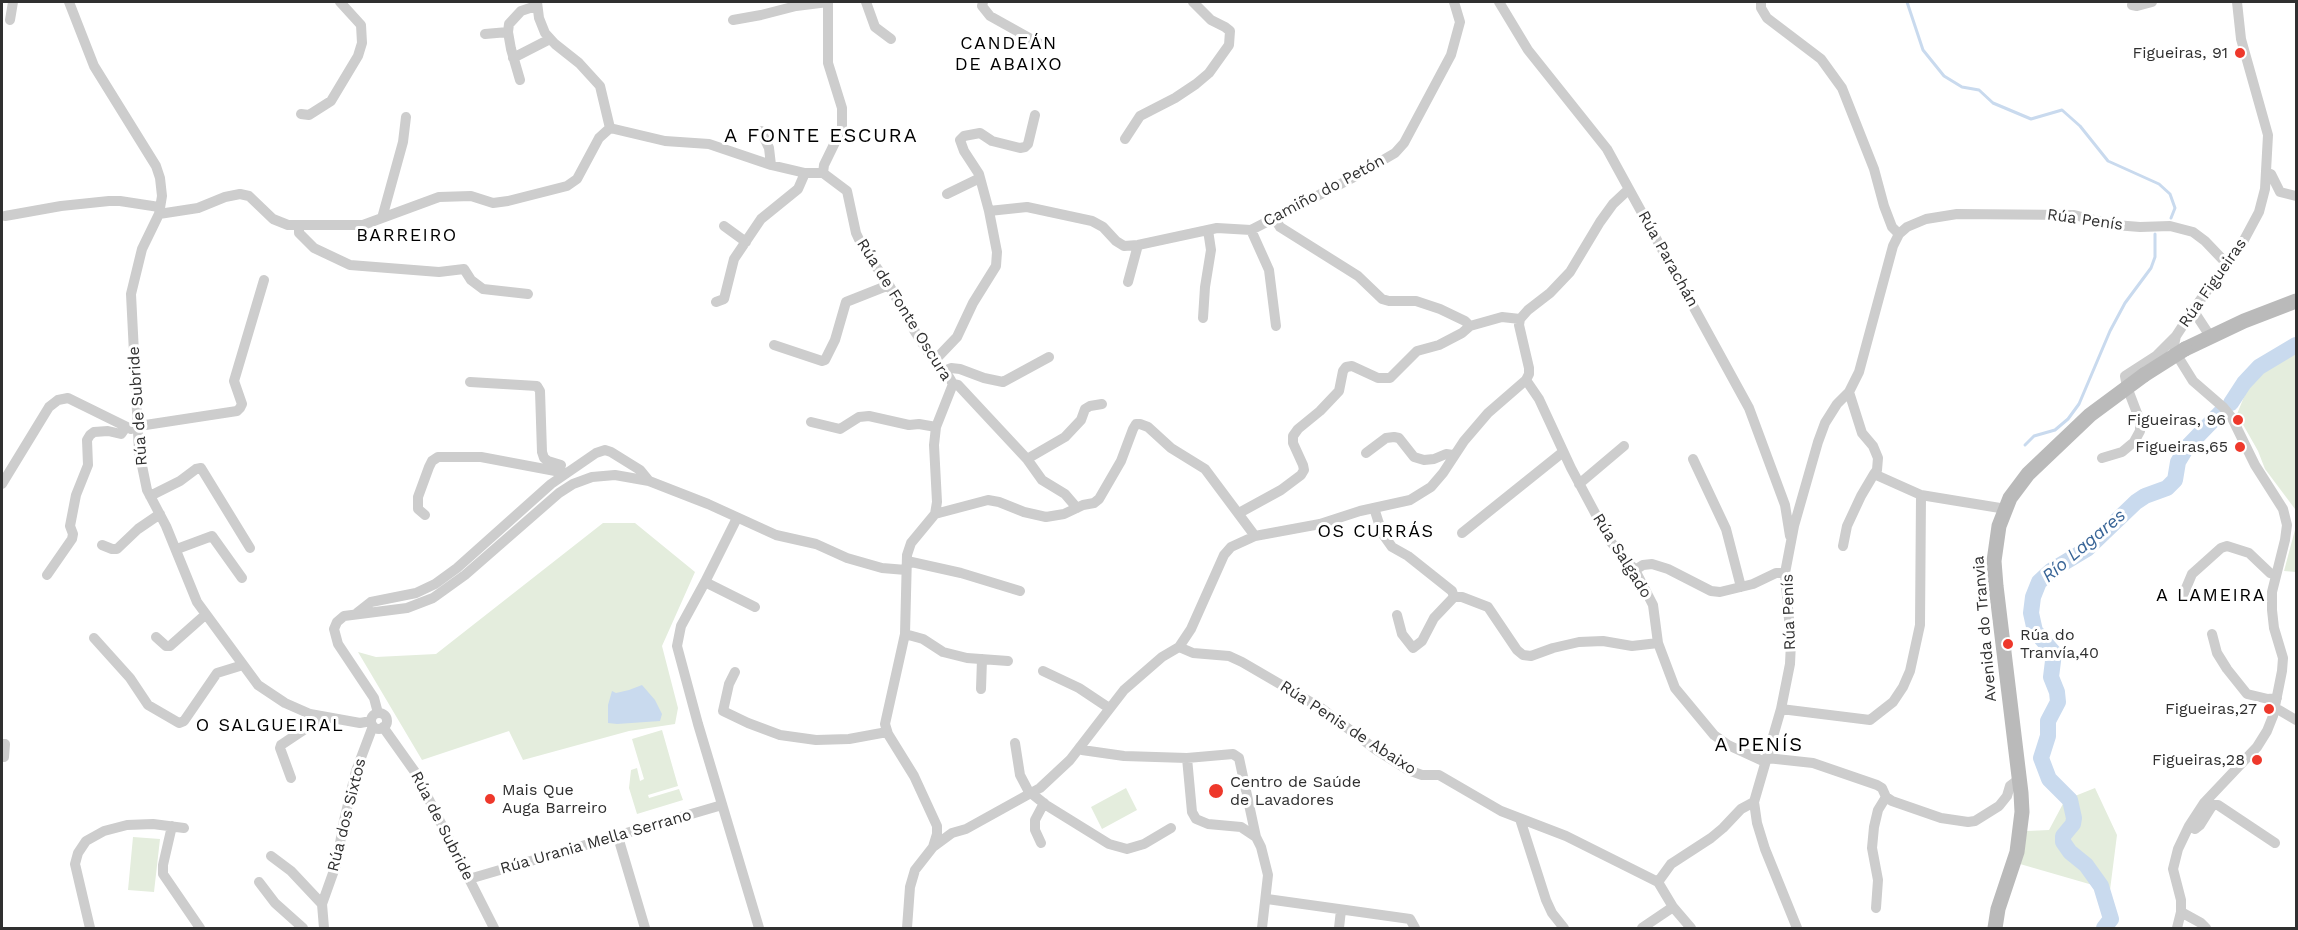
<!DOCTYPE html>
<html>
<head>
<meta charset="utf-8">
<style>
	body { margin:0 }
	#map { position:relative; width:2298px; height:930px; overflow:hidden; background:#fff; font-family:"Work Sans",sans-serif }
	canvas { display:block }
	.frame { position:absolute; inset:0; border:3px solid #303030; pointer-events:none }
</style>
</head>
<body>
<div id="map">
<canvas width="2298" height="930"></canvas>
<div class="frame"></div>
</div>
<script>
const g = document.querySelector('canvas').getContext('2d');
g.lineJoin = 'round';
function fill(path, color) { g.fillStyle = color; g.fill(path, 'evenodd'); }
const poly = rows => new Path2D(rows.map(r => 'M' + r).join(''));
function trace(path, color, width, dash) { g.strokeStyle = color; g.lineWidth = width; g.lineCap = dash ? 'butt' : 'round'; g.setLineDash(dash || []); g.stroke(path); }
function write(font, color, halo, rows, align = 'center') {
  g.font = font + ' "Work Sans",sans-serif'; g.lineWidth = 6; g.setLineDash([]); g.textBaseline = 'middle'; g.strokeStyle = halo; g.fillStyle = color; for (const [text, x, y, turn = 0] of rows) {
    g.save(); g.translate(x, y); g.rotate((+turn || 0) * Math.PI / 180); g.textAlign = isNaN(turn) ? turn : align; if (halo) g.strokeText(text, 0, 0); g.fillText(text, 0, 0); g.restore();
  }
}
fill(poly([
	[2296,353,2296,572,2284,571,2296,526,2295,509,2265,469,2258,451,2237,414,2246,392,2261,372],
	[603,523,635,523,695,572,662,646,678,708,675,724,629,731,523,760,509,731,422,760,358,652,376,657,436,654],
	[662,730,678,786,648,795,649,798,679,789,683,800,637,814,629,788,631,770,637,768,640,781,644,779,632,739],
	[1126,788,1137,810,1102,829,1091,807],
	[2095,788,2117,835,2110,890,2020,864,2027,831,2049,830,2065,800],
	[133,837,160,839,154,892,128,890]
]), '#e4eddd');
fill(poly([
	[642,685,655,700,662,714,660,721,617,724,608,723,608,705,612,691,616,693,629,690]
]), '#c9daee');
trace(poly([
	[1907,2,1923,50,1944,76,1962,87,1979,90,1993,103,2031,119,2062,110,2080,126,2108,161,2159,184,2170,194,2175,208,2171,218],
	[2025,445,2034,436,2055,430,2068,419,2079,404,2110,331,2125,303,2151,268,2155,257,2155,234]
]), '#c9daee', 3);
trace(poly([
	[2231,403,2244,383,2259,367,2296,345],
	[2104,928,2111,919,2101,886,2086,865,2070,852,2063,842,2063,836,2073,824,2074,818,2070,800,2049,779,2041,758,2048,736,2048,721,2058,702,2057,692,2051,677,2054,653,2035,631,2031,613,2033,597,2039,582,2052,570,2087,549,2136,502,2145,496,2167,488,2175,480,2178,462,2187,447,2221,412]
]), '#c9daee', 16);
trace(poly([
	[69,2,94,66,156,166,160,178,162,196,159,214,142,249,131,294,139,451,147,490,166,526,197,602,258,685,285,703,310,714,360,723,371,721],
	[537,2,539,18,545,33,555,44,579,63,600,86,610,128],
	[828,2,828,63,842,108,842,128,824,165,823,173,847,191,856,233,863,248,889,285,914,330,930,355,949,377,953,384,936,427,934,445,937,502,935,514,911,543,907,555,905,634,885,724,888,734,914,776,937,826,937,834,933,847,915,870,910,887,907,928],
	[866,2,875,27,891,39],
	[983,2,982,6,990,16,1042,45],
	[1499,2,1528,50,1607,149,1749,408,1785,505,1790,536],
	[1761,2,1761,8,1767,18,1821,59,1842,88,1874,169,1884,206,1892,227,1899,234],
	[2132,5,2137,6,2152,2],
	[10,20,13,2],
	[733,20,761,15,796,6,828,2],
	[485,34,508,32],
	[513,58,550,39],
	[520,80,511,49,508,32,509,24,521,11,536,6],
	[301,114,309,115,331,101,358,56,362,43,361,25,340,2],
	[610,128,665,141,709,144,771,165,805,173,823,173],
	[761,131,769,148,771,165],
	[1125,139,1140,116,1175,98,1196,84,1209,73,1229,45,1230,31,1225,27,1211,20,1193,2],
	[2267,173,2271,174,2280,192,2296,196],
	[947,194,980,178],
	[989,211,979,174,964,151,960,140,964,136,980,133,992,141,1020,148,1025,147,1028,144,1035,115],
	[159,214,198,208,225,197,240,194,249,196,273,219,288,225,363,225,439,197,471,196,493,203,508,201,567,186,577,179,599,138,610,128],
	[5,216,61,206,109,201,120,201,159,207],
	[382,218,403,142,406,117],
	[1275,219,1280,227,1358,276,1382,299,1389,301,1416,301,1440,309,1465,321,1470,326,1502,317,1520,319],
	[724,226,746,242],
	[299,227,299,233,314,248,350,265,439,272,464,269,471,280,483,289,528,294],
	[1251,230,1269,270,1276,326],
	[1128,282,1138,245],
	[716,302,724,299,734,259,761,219,798,189,805,173],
	[2193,310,2210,336],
	[1203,318,1205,287,1211,250,1208,230],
	[774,345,822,361,825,360,835,340,846,302,889,285],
	[935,360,957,337,973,303,996,266,997,252,989,211,1027,207,1092,221,1103,227,1116,241,1124,246,1138,245,1217,228,1251,230,1354,177,1395,153,1404,143,1451,55,1460,22,1454,2],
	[944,371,951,368,960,369,984,378,1003,382,1049,357],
	[1526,380,1539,399,1571,468,1610,541,1635,570,1653,605,1658,643,1675,688,1714,735,1728,745,1765,762],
	[470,382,537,386,540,391,542,452,544,458,548,461,561,465],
	[953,384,958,385,1027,459,1042,480,1065,494,1077,508],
	[1849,392,1862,433,1873,446,1878,458,1877,470,1874,474,1921,495,2006,509],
	[811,422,840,429,859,417,869,416,909,425,919,424,936,427],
	[139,426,237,411,240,408,242,404,234,381,264,280],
	[1366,453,1386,438,1394,437,1399,438,1414,457,1424,460,1434,459,1446,454,1453,455],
	[2102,458,2122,452,2134,442,2140,431,2140,421,2127,387,2125,376,2156,356,2176,336],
	[1027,459,1065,437,1081,420,1085,409,1090,406,1102,404],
	[1693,459,1726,529,1741,587],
	[2,484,49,407,58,400,68,398,131,429],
	[1579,484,1624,446],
	[150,496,180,481,196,469,201,468,250,548],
	[1374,508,1382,533,1392,547,1408,556,1452,591,1454,597,1462,597,1488,607,1517,650,1523,655,1531,656,1553,648,1579,642,1603,641,1632,646,1658,643],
	[1239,513,1281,490,1301,475,1304,470,1303,465,1293,443,1293,436,1298,429,1320,411,1339,391,1343,371,1346,367,1352,366,1378,378,1390,378,1417,351,1439,345,1462,333,1470,326],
	[935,514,988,500,999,502,1024,512,1046,517,1064,514,1083,505,1094,503,1099,499,1121,461,1133,429,1136,424,1140,424,1148,427,1171,448,1205,469,1255,536],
	[425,515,418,509,418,497,429,467,432,461,438,457,481,457,566,473],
	[737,518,705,582,681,626,677,646,698,724,759,928],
	[1462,533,1563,452],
	[102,545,112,549,117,549,138,529,160,514],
	[1843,546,1847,526,1861,496,1874,474],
	[177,549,212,536,242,578],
	[907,561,961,573,1020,591],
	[1635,570,1643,565,1652,564,1668,569,1711,591,1720,592,1753,584,1776,573,1785,573],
	[47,575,72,539,73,534,70,526,76,495,88,465,87,440,90,435,94,432,108,431,121,434,126,427],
	[705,582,755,607],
	[2184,593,2192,574,2221,548,2227,546,2249,553,2270,573,2276,575],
	[357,613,371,602,416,593,435,584,457,568,551,484,596,453,605,450,611,452,640,470,649,481],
	[1397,615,1402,634,1413,648,1422,641,1434,618,1454,597],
	[905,634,923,639,943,652,967,658,1008,661],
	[2212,634,2217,653,2227,669,2247,694,2268,699,2277,698],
	[156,637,166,646,170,646,205,615],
	[94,638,130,678,148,705,179,723,184,721,217,673,243,665],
	[1179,647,1193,653,1229,656,1242,662,1321,708,1375,749,1408,770,1422,775,1439,775,1501,811,1566,836,1658,882,1673,907,1691,928],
	[1043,671,1079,688,1109,708],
	[735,672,729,684,723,711,748,723,780,735,816,740,849,739,887,732],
	[981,689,982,659],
	[1781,709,1870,720,1893,702,1903,687,1910,671,1920,625,1921,495],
	[2274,710,2279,710,2296,720],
	[378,713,374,698,338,644,334,629,337,622,344,616,407,608,433,598,465,575,559,493,573,484,592,477,615,475,649,481,708,504,776,535,816,544,847,558,882,568,906,570],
	'371 721a8 8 0 1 1 16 0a8 8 0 1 1-16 0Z',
	[383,727,415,772,494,928],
	[1015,743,1020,775,1030,794],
	[2,744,5,744,4,757],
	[1080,747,1082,750,1124,756,1187,758,1233,754,1239,758,1256,837],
	[1187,758,1192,812,1196,819,1208,824,1241,827,1256,837,1261,847,1268,875,1262,928],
	[1767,758,1813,763,1877,785,1882,788,1886,797,1892,801,1941,818,1968,822,1975,821,1999,806,2007,796,2010,786,2019,779],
	[291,778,280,748,281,745,314,723,319,716],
	[1031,793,1046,805,1109,844,1127,849,1144,844,1171,828],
	[1520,819,1546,900,1552,913,1564,928],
	[172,826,163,865,163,874,200,928],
	[2189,826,2195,829,2200,825,2210,809,2213,805,2218,805,2275,843],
	[618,837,645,928],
	[1041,843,1035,830,1035,820,1044,803],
	[933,847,952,833,966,829,1040,788,1070,760,1124,690,1162,657,1179,647,1191,629,1224,555,1231,547,1255,536,1320,524,1360,511,1410,500,1431,487,1443,473,1464,441,1488,413,1526,380,1529,374,1529,368,1519,325,1520,319,1528,310,1550,293,1570,272,1600,222,1613,204,1629,189],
	[271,856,291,871,322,904],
	[469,879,722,805],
	[259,882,275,903,303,928],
	[1658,882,1671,864,1711,838,1723,828,1741,809,1754,802],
	[1267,899,1410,919,1415,928],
	[1876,908,1878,880,1872,848,1874,827,1878,810,1886,797],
	[2181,912,2201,923,2206,928],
	[90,928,75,864,78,853,86,841,104,831,127,825,153,824,184,828],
	[324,928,322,904,337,862,343,825,356,771,373,726],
	[1339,928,1341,910],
	[1642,928,1673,907],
	[1797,928,1765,849,1757,823,1754,802,1781,709,1790,664,1791,642,1785,573,1794,526,1818,442,1825,423,1837,404,1849,392,1859,372,1893,246,1899,234,1907,227,1926,219,1957,214,2074,215,2115,225,2140,227,2170,226,2193,232,2205,241,2226,263],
	[2177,928,2181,912,2181,900,2173,869,2178,849,2189,826,2204,803,2257,747,2267,731,2273,716,2282,671,2283,658,2274,628,2272,610,2272,592,2285,540,2287,525,2283,509,2255,465,2232,418,2223,407,2193,381,2175,352,2174,345,2176,336,2193,310,2244,240,2259,212,2265,189,2268,135,2241,39,2237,2]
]), '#cdcdcd', 10);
trace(poly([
	[2185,349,2244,321,2296,301],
	[1995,928,1998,909,2017,852,2022,812,2021,793,1996,586,1994,561,1999,526,2010,498,2028,474,2090,415,2144,375]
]), '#bababa', 15);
trace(poly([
	[2144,375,2185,349]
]), '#bababa', 15);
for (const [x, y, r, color] of [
	[2240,53,6,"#ee382b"],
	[2238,420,6,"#ee382b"],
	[2240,447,6,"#ee382b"],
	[2008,644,6,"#ee382b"],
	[2269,709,6,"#ee382b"],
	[2257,760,6,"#ee382b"],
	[1216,791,8,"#ee382b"],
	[490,799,6,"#ee382b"]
]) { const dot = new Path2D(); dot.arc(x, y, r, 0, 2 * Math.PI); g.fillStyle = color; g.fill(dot); trace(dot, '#fff', 2); }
write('16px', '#303030', '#fff', [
	["Figueiras, 91",2228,53],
	["Figueiras, 96",2226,420],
	["Figueiras,65",2228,447],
	["Rúa do",2020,635,"left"],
	["Tranvía,40",2020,653,"left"],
	["Figueiras,27",2257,709],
	["Figueiras,28",2245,760],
	["Centro de Saúde",1230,782,"left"],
	["de Lavadores",1230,800,"left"],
	["Mais Que",502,790,"left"],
	["Auga Barreiro",502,808,"left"]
], 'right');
write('16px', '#303030', '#fff', [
	["Camiño do Petón",1324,191,-28],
	["Rúa Penís",2085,220,8],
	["Rúa Parachán",1668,259,61],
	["Rúa Figueiras",2213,283,-55],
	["Rúa de Fonte Oscura",904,310,58],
	["Rúa de Subride",138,406,-94],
	["Rúa Salgado",1622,556,58],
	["Rúa Penís",1789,612,-92],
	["Avenida do Tranvia",1985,629,-95],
	["Rúa Penis de Abaixo",1348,728,33],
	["Rúa dos Sixtos",347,815,-76],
	["Rúa de Subride",442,826,63],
	["Rúa Urania Mella Serrano",596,842,-16]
]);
g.letterSpacing = '1.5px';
write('18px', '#000', '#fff', [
	["CANDEÁN",1009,44],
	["DE ABAIXO",1009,65],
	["BARREIRO",407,236],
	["OS CURRÁS",1376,532],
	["A LAMEIRA",2211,596],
	["O SALGUEIRAL",270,726]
]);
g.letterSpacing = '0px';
write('italic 18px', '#396597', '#fff', [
	["Río Lagares",2084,546,-40]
]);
g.letterSpacing = '1.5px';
write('20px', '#000', '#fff', [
	["A FONTE ESCURA",821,136],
	["A PENÍS",1759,745]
]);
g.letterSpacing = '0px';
</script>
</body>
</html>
